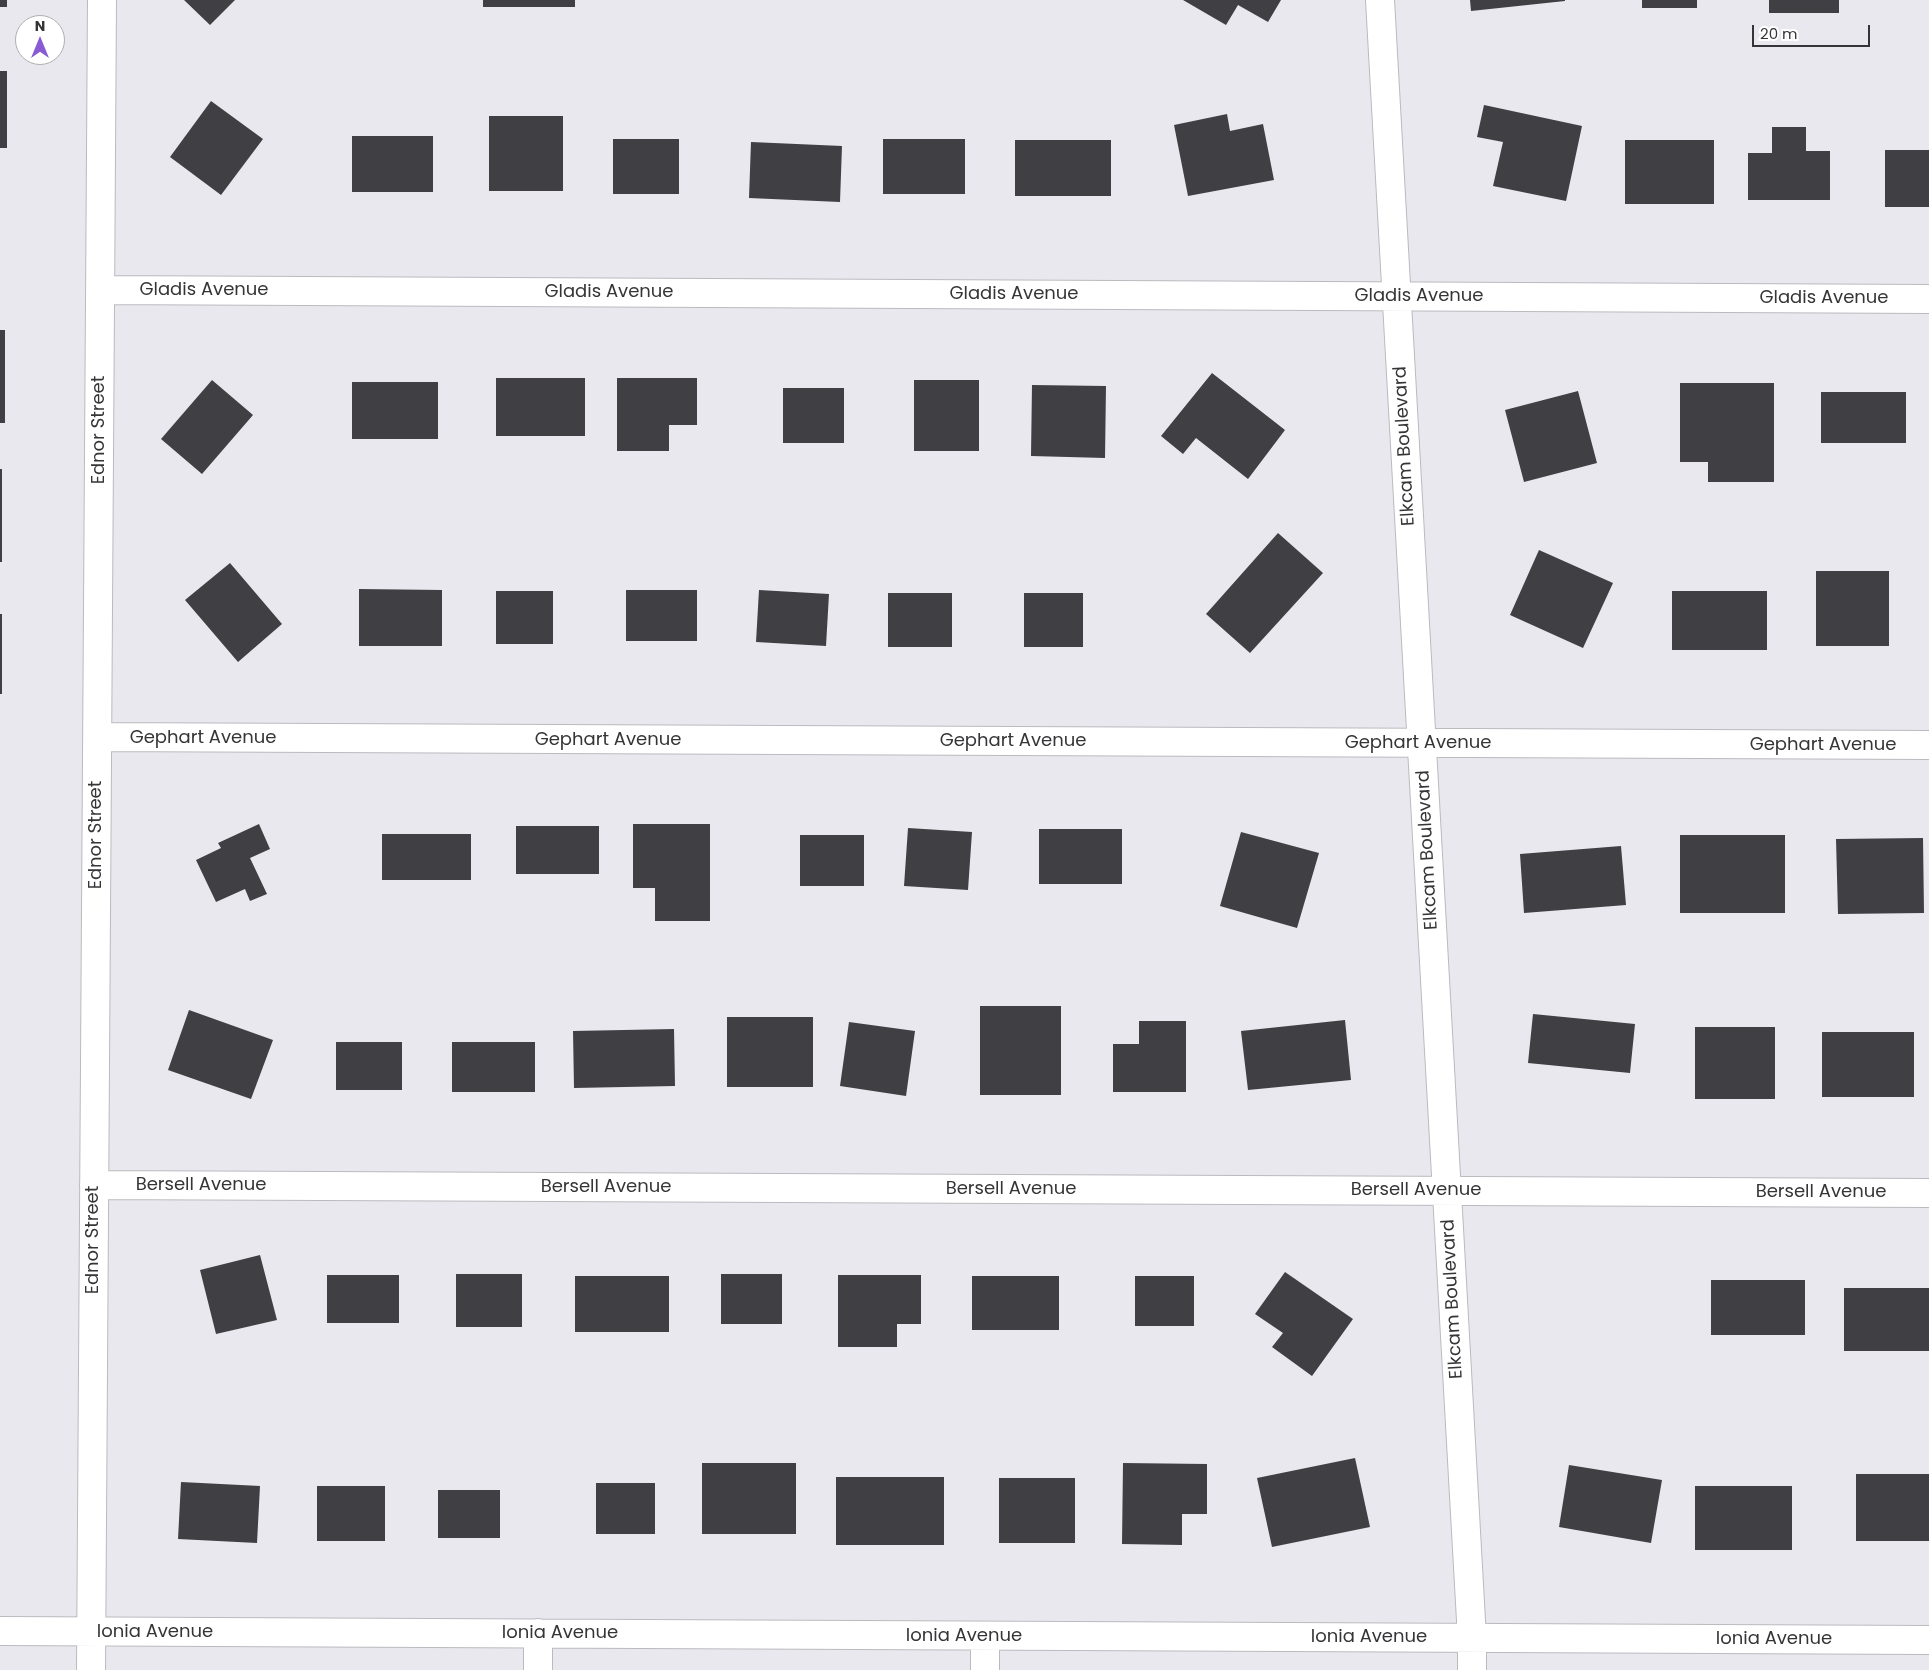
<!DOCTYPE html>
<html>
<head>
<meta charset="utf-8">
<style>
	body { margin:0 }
	#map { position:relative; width:1929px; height:1670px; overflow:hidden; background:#e9e8ee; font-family:Poppins,sans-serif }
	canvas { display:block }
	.north { position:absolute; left:15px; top:15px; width:50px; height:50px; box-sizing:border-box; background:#fff; border:1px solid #aeaeaf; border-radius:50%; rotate:0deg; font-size:14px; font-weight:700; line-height:20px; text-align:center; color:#353537 }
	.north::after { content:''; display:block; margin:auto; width:18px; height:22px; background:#885ad4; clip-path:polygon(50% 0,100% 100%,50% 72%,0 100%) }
	.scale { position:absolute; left:1752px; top:25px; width:118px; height:22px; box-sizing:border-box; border:2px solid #353537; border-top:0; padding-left:6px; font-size:15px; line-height:18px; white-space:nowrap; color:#353537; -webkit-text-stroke:4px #fff; paint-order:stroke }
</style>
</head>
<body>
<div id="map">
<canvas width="1929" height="1670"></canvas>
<div class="north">N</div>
<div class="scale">20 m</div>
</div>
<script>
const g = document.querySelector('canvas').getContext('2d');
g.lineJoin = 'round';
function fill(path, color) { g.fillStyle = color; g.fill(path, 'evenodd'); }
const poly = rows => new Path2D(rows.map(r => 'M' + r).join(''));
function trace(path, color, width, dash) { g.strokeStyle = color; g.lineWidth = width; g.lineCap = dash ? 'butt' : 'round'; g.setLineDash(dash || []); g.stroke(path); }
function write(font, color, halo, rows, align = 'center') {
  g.font = font + ' Poppins,sans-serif'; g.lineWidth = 5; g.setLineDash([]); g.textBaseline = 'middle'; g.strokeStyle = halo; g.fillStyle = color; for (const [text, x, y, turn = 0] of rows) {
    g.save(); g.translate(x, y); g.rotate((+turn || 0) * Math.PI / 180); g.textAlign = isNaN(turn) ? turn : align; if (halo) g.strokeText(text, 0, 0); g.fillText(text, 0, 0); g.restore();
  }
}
fill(poly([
	[0,0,7,0,7,7,0,7],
	[184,0,235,0,210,25],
	[483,0,575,0,575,7,483,7],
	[1183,0,1281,0,1268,22,1238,5,1226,25],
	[1470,0,1565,0,1565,1,1471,11],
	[1642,0,1697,0,1697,8,1642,8],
	[1769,0,1839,0,1839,13,1769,13],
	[0,71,7,71,7,148,0,148],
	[211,101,263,139,221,195,170,157],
	[1484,105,1582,126,1566,201,1493,186,1503,142,1477,137],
	[1227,114,1230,131,1263,124,1274,180,1188,196,1174,125],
	[489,116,563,116,563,191,489,191],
	[1772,127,1806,127,1806,151,1830,151,1830,200,1748,200,1748,153,1772,153],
	[352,136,433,136,433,192,352,192],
	[613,139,679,139,679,194,613,194],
	[883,139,965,139,965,194,883,194],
	[1015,140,1111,140,1111,196,1015,196],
	[1625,140,1714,140,1714,204,1625,204],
	[751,142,842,146,840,202,749,198],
	[1885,150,1929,150,1929,207,1885,207],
	[0,330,5,330,5,423,0,423],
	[1212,373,1285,430,1248,479,1196,438,1183,454,1161,436],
	[496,378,585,378,585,436,496,436],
	[617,378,697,378,697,425,669,425,669,451,617,451],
	[212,380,253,415,202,474,161,439],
	[914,380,979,380,979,451,914,451],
	[352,382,438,382,438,439,352,439],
	[1680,383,1774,383,1774,482,1708,482,1708,462,1680,462],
	[1032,385,1106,386,1105,458,1031,456],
	[783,388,844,388,844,443,783,443],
	[1578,391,1597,463,1524,482,1505,410],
	[1821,392,1906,392,1906,443,1821,443],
	[0,469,2,469,2,562,0,562],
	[1278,533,1323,573,1250,653,1206,614],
	[1539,550,1613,583,1583,648,1510,615],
	[230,563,282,624,238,662,185,600],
	[1816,571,1889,571,1889,646,1816,646],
	[359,589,442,590,442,646,359,646],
	[626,590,697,590,697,641,626,641],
	[759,590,829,594,826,646,756,642],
	[496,591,553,591,553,644,496,644],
	[1672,591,1767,591,1767,650,1672,650],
	[888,593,952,593,952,647,888,647],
	[1024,593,1083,593,1083,647,1024,647],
	[0,614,2,614,2,694,0,694],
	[259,824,270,849,250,858,267,894,250,901,245,889,216,902,196,860,221,848,218,843],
	[633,824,710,824,710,921,655,921,655,888,633,888],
	[516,826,599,826,599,874,516,874],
	[908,828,972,832,968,890,904,886],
	[1039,829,1122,829,1122,884,1039,884],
	[1241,832,1319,853,1297,928,1220,906],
	[382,834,471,834,471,880,382,880],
	[800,835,864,835,864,886,800,886],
	[1680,835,1785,835,1785,913,1680,913],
	[1923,838,1924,913,1838,914,1836,839],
	[1621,846,1626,905,1524,913,1520,854],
	[980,1006,1061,1006,1061,1095,980,1095],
	[189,1010,273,1040,251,1099,168,1070],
	[1533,1014,1635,1024,1630,1073,1528,1063],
	[727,1017,813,1017,813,1087,727,1087],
	[1345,1020,1351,1080,1248,1090,1241,1031],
	[1139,1021,1186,1021,1186,1092,1113,1092,1113,1044,1139,1044],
	[849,1022,915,1031,906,1096,840,1086],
	[1695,1027,1775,1027,1775,1099,1695,1099],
	[674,1029,675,1086,574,1088,573,1031],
	[1822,1032,1914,1032,1914,1097,1822,1097],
	[336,1042,402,1042,402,1090,336,1090],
	[452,1042,535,1042,535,1092,452,1092],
	[260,1255,277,1320,216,1334,200,1270],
	[1285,1272,1353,1319,1312,1376,1272,1347,1283,1333,1255,1314],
	[456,1274,522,1274,522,1327,456,1327],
	[721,1274,782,1274,782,1324,721,1324],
	[327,1275,399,1275,399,1323,327,1323],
	[838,1275,921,1275,921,1324,897,1324,897,1347,838,1347],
	[575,1276,669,1276,669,1332,575,1332],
	[972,1276,1059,1276,1059,1330,972,1330],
	[1135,1276,1194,1276,1194,1326,1135,1326],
	[1711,1280,1805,1280,1805,1335,1711,1335],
	[1844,1288,1929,1288,1929,1351,1844,1351],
	[1355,1458,1370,1527,1272,1547,1257,1478],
	[702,1463,796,1463,796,1534,702,1534],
	[1123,1463,1207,1464,1207,1514,1182,1514,1182,1545,1122,1544],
	[1569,1465,1662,1480,1651,1543,1559,1527],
	[1856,1474,1929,1474,1929,1541,1856,1541],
	[836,1477,944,1477,944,1545,836,1545],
	[999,1478,1075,1478,1075,1543,999,1543],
	[181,1482,260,1486,257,1543,178,1539],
	[596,1483,655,1483,655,1534,596,1534],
	[317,1486,385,1486,385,1541,317,1541],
	[1695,1486,1792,1486,1792,1550,1695,1550],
	[438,1490,500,1490,500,1538,438,1538]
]), '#403f43');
const street = poly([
	[1380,0,1472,1638,1472,1670],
	[100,290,1929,299],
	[97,737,1929,745],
	[94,1185,1929,1193],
	[0,1631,1929,1640],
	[538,1633,538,1670],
	[985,1636,985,1670],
	[91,1670,102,0]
]);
trace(street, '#bbbabf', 30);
trace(street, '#fff', 28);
write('18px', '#353537', '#fff', [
	["Gladis Avenue",204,290],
	["Gladis Avenue",609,292],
	["Gladis Avenue",1014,294],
	["Gladis Avenue",1419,296],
	["Gladis Avenue",1824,298],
	["Ednor Street",99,430,-90],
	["Elkcam Boulevard",1405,446,-93],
	["Gephart Avenue",203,738],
	["Gephart Avenue",608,740],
	["Gephart Avenue",1013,741],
	["Gephart Avenue",1418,743],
	["Gephart Avenue",1823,745],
	["Ednor Street",96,835,-90],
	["Elkcam Boulevard",1428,850,-93],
	["Bersell Avenue",201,1185],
	["Bersell Avenue",606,1187],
	["Bersell Avenue",1011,1189],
	["Bersell Avenue",1416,1190],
	["Bersell Avenue",1821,1192],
	["Ednor Street",93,1240,-90],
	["Elkcam Boulevard",1453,1299,-93],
	["Ionia Avenue",155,1632],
	["Ionia Avenue",560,1633],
	["Ionia Avenue",964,1636],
	["Ionia Avenue",1369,1637],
	["Ionia Avenue",1774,1639]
]);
</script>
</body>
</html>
